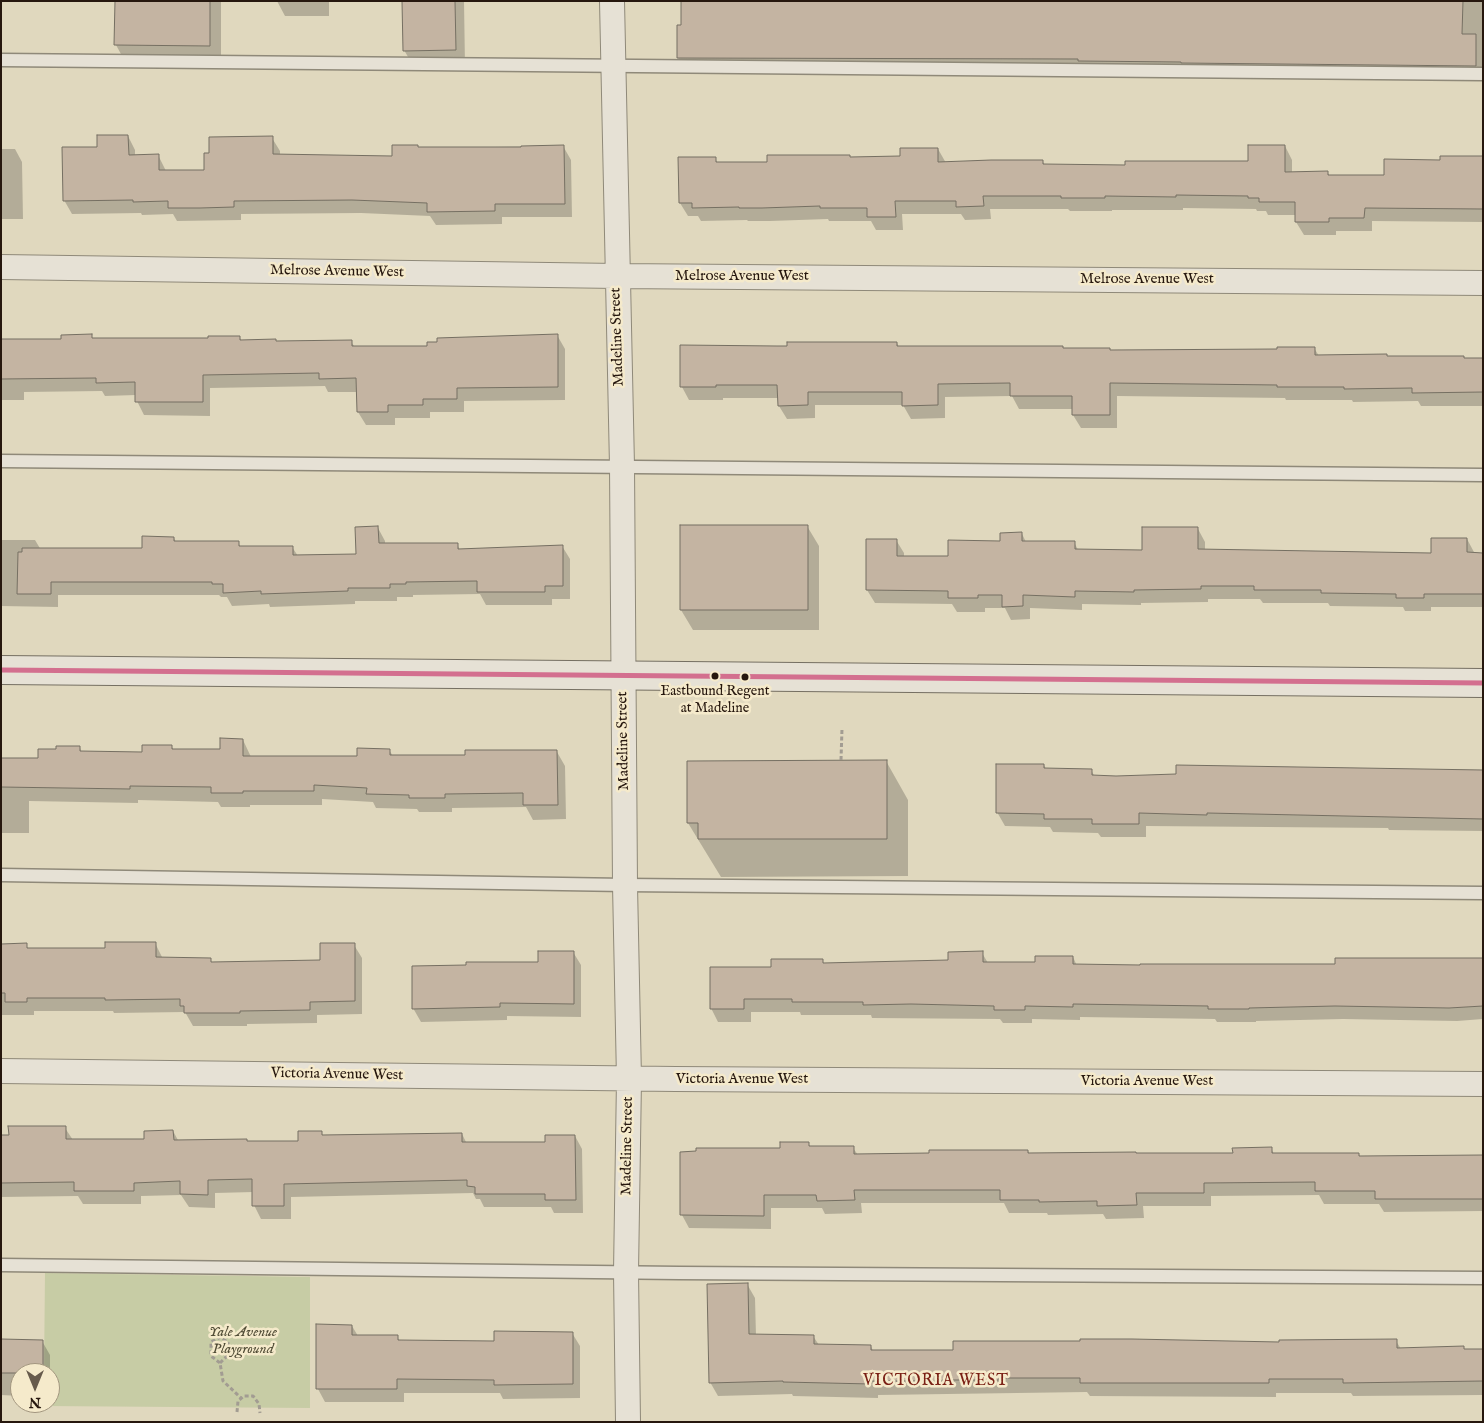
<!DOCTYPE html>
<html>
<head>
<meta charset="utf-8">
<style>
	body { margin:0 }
	#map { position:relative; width:1484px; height:1423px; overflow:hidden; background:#e0d8be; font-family:"IM FELL English",serif }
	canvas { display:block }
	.frame { position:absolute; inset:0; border:2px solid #26170e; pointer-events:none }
	.north { position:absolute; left:10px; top:1363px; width:50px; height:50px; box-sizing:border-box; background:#f5eacb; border:1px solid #a2967f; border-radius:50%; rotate:180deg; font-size:14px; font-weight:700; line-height:20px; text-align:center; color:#26170e }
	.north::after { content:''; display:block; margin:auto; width:18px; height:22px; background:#675b4c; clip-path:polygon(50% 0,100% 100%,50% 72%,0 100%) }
</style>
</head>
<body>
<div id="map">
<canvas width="1484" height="1423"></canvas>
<div class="frame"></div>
<div class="north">N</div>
</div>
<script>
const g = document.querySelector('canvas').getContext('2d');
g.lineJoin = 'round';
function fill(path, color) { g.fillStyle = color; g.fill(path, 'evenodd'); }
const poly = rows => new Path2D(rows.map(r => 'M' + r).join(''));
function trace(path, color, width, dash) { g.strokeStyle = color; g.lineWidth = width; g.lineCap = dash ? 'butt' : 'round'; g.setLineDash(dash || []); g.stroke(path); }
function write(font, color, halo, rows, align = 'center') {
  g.font = font + ' "IM FELL English",serif'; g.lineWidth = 5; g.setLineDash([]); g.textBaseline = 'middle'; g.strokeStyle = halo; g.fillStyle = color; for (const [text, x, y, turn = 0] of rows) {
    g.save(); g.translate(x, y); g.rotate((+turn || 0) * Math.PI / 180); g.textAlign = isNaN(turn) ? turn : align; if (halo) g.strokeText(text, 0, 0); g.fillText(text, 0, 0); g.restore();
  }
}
fill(poly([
	[45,1273,310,1277,310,1408,43,1406,44,1403,50,1403,50,1373,44,1373]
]), '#c7cca5');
fill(poly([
	[116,1,221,1,221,66,127,65,116,45],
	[277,1,329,1,329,16,285,16],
	[403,1,464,1,465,66,414,67,404,50],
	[683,1,1483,1,1483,77,684,69,678,58,683,26],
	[128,136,135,150,135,156,158,155,166,171,205,171,210,154,272,138,280,151,280,156,393,157,418,148,563,146,571,160,572,217,502,217,502,224,436,225,430,216,361,213,241,214,241,220,177,221,173,214,142,215,141,213,72,214,64,200,99,148],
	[1285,146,1292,160,1292,173,1327,172,1330,176,1385,176,1441,161,1483,158,1483,222,1372,221,1372,231,1336,231,1336,235,1304,235,1296,222,1296,215,1268,215,1266,211,1257,211,1256,209,1183,208,1183,210,1112,210,1112,211,1070,211,1068,209,990,209,991,219,965,220,961,214,902,214,903,230,876,230,871,221,829,221,828,219,770,221,748,221,747,220,701,221,698,216,688,216,680,203,715,158,718,164,768,163,849,156,851,158,901,158,938,149,946,163,1043,162,1045,165,1126,166,1250,163],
	[1,149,15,149,22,162,23,219,1,219],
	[557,335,565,349,565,400,464,401,464,412,430,412,430,418,395,418,395,425,366,425,358,412,358,392,328,392,325,386,210,388,210,416,144,415,137,401,136,395,105,396,102,391,24,392,24,400,1,400,1,341,62,341,91,336,93,339,210,339,239,337,242,341,277,343,351,342,355,347,428,347],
	[897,343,899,347,1110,351,1278,350,1314,348,1319,356,1483,360,1483,406,1421,406,1418,401,1353,402,1352,400,1286,400,1285,398,1117,396,1117,428,1081,428,1073,415,1073,409,1019,409,1012,396,945,397,945,418,911,419,903,405,815,405,815,418,787,419,779,406,779,398,723,398,723,400,689,400,682,387,777,347],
	[807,526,819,546,819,630,693,630,681,610],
	[378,528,385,541,385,544,457,544,460,550,562,546,570,559,570,599,552,599,552,605,486,605,480,594,413,595,413,597,397,597,397,601,355,601,355,604,270,607,269,604,232,606,227,597,221,597,219,595,58,595,58,607,1,606,1,540,35,540,41,550,143,550,174,538,176,542,238,542,241,548,292,547,298,556,357,556],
	[1198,529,1205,542,1205,551,1432,555,1467,539,1475,554,1483,554,1483,607,1431,607,1431,611,1405,611,1403,607,1330,606,1328,603,1263,603,1260,599,1208,599,1208,602,1141,603,1141,605,1082,604,1082,610,1030,608,1030,619,1011,620,1005,608,985,608,985,612,957,612,952,604,875,603,867,590,896,540,904,553,904,558,949,558,1001,542,1022,534,1026,542,1074,542,1078,550,1143,551],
	[243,740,251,757,358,758,389,750,393,756,466,756,557,752,565,766,566,819,533,820,526,807,452,808,452,812,419,812,417,809,376,808,373,802,322,799,322,805,250,805,250,807,221,807,218,802,138,800,138,803,29,801,29,833,1,833,1,760,40,759,80,748,82,753,143,753,171,746,174,750,221,750],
	[886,761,908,800,908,876,721,877,688,823,688,762],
	[1044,765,1046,769,1091,770,1095,777,1483,771,1483,831,1389,830,1388,828,1146,826,1146,837,1101,837,1098,833,1053,832,1050,827,1005,826,997,812],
	[155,943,163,959,210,959,212,963,321,961,354,945,362,958,362,1014,317,1015,317,1023,247,1024,247,1026,193,1026,185,1012,114,1013,113,1011,34,1011,34,1015,1,1015,1,945,26,945,29,950,106,950],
	[573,952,581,965,581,1017,507,1016,507,1020,421,1022,413,1008],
	[982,953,988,963,1036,963,1073,957,1077,966,1336,965,1483,959,1483,1019,1457,1021,1343,1019,1256,1021,1256,1022,1217,1022,1215,1019,1080,1017,1080,1020,1032,1019,1032,1023,1003,1023,1000,1019,872,1018,871,1015,801,1015,800,1012,751,1012,751,1022,718,1022,711,1008,772,968,822,960,824,964,950,961],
	[65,1128,73,1140,146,1140,173,1131,179,1142,247,1143,300,1143,321,1132,323,1136,462,1134,467,1144,546,1143,575,1136,582,1149,583,1213,554,1213,551,1207,484,1207,480,1199,476,1199,473,1193,291,1197,291,1219,261,1219,254,1205,254,1192,215,1193,215,1208,189,1207,181,1195,141,1196,141,1204,83,1204,78,1196,1,1197,1,1136],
	[808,1143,811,1148,853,1148,858,1155,1028,1151,1030,1154,1234,1154,1271,1148,1274,1154,1359,1154,1360,1157,1483,1157,1483,1211,1384,1212,1379,1204,1324,1204,1319,1195,1211,1196,1211,1206,1143,1206,1144,1218,1106,1219,1103,1214,1048,1215,1047,1213,1009,1213,1004,1203,861,1203,862,1213,825,1214,822,1208,771,1208,771,1229,689,1228,682,1215,681,1153,782,1150],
	[747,1284,755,1298,756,1336,813,1336,819,1345,871,1346,873,1351,954,1351,1396,1341,1401,1349,1483,1350,1483,1397,1482,1395,1353,1396,1351,1393,1276,1393,1276,1397,1090,1396,1087,1392,878,1395,878,1398,793,1396,792,1394,718,1396,710,1382],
	[352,1326,358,1336,397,1337,400,1341,495,1342,572,1333,580,1346,580,1398,503,1399,500,1393,404,1393,404,1402,325,1402,318,1389],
	[1,1340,42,1341,50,1355,50,1373,20,1373,20,1396,1,1395]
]), '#0003');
const building = poly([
	[115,1,210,1,210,46,114,45,115,1],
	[402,1,455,1,456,50,403,51,402,1],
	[681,1,1463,1,1462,34,1476,34,1476,66,1181,63,1181,62,1078,61,1078,59,677,58,677,25,681,25,681,1],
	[97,135,128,135,129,155,159,154,159,170,204,170,204,153,209,153,209,137,273,136,273,154,392,156,392,145,418,145,418,147,521,147,521,146,564,145,565,204,495,204,495,211,427,212,427,203,352,200,234,201,234,207,200,208,168,208,168,201,133,202,133,200,63,201,62,147,97,147,97,135],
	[1248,145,1285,145,1285,172,1328,171,1328,175,1384,175,1384,159,1440,160,1440,156,1483,156,1483,209,1365,208,1364,218,1329,218,1329,222,1295,222,1295,202,1259,202,1259,198,1248,198,1248,196,1176,195,1176,197,1105,196,1105,198,1061,198,1061,196,983,196,984,206,956,207,956,201,895,201,896,217,867,217,867,208,820,208,820,206,762,208,739,208,739,207,692,208,692,203,679,203,678,157,716,157,716,162,767,162,767,155,850,155,850,157,900,156,900,148,938,148,938,162,991,160,1043,160,1043,164,1125,165,1125,161,1248,161,1248,145],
	[92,334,92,338,208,338,208,336,240,336,240,340,276,339,276,341,352,340,352,346,427,346,427,342,437,342,437,338,558,334,558,387,457,388,457,399,423,399,423,405,388,405,388,412,357,412,356,378,319,379,319,373,203,375,203,402,135,402,135,382,96,383,96,378,1,379,1,339,61,339,61,335,92,334],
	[787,342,897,342,897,346,1063,346,1063,348,1110,348,1110,350,1277,349,1277,347,1315,347,1315,355,1387,354,1387,356,1464,356,1464,358,1483,358,1483,392,1412,393,1412,388,1344,389,1344,387,1277,387,1277,385,1110,383,1110,415,1072,415,1072,396,1010,396,1010,383,938,384,938,405,902,406,902,392,808,392,808,405,778,406,777,385,716,385,716,387,680,387,680,345,777,346,787,346,787,342],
	[680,525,808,525,808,610,680,610,680,525],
	[378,526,379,543,458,543,458,549,563,545,563,586,545,586,545,592,477,592,477,581,406,582,406,584,390,584,390,588,348,588,348,591,261,594,261,591,223,593,223,584,212,584,212,582,51,582,51,594,17,594,18,552,22,552,22,548,142,548,142,536,174,537,174,541,239,541,239,546,293,546,293,555,356,554,355,527,378,526],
	[1142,527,1198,527,1198,549,1431,553,1431,538,1467,538,1467,552,1483,553,1483,594,1424,594,1424,598,1396,598,1396,594,1321,593,1321,590,1254,590,1254,586,1201,586,1201,589,1134,590,1134,592,1075,591,1075,597,1023,595,1023,606,1002,607,1002,595,978,595,978,598,948,598,948,591,866,590,866,539,897,539,897,556,948,556,948,540,1000,541,1000,533,1022,532,1022,541,1075,541,1075,549,1142,550,1142,527],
	[220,738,243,739,243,756,357,756,357,748,390,749,390,755,465,755,465,750,557,750,558,805,523,805,523,793,445,794,445,798,409,798,409,795,366,794,367,788,314,785,314,791,243,791,243,793,211,793,211,787,130,786,130,789,1,787,1,758,38,758,38,749,56,749,56,746,80,746,80,751,142,752,142,745,172,745,172,749,220,749,220,738],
	[887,760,887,839,698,839,698,823,687,823,687,761,887,760],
	[996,764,1044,764,1044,768,1092,769,1092,775,1116,776,1176,774,1176,765,1483,770,1483,819,1207,813,1207,815,1139,813,1139,824,1092,824,1092,819,1044,819,1044,814,996,813,996,764],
	[105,942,156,942,156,957,211,958,211,962,320,960,320,943,355,943,355,1001,310,1002,310,1010,240,1011,240,1013,184,1013,184,1006,180,1006,180,999,105,1000,105,998,27,998,27,1002,5,1002,5,993,1,993,1,944,27,943,27,948,105,948,105,942],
	[538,951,574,951,574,1004,500,1003,500,1007,412,1009,412,966,466,965,466,962,538,962,538,951],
	[983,951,983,962,1035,962,1035,956,1073,956,1073,964,1140,965,1140,964,1335,964,1335,958,1483,958,1483,1006,1449,1008,1335,1006,1249,1008,1249,1009,1208,1009,1208,1006,1073,1004,1073,1007,1025,1006,1025,1010,994,1010,994,1006,911,1004,863,1005,863,1002,792,1002,792,999,744,999,744,1009,710,1009,710,967,771,967,771,959,823,959,823,963,948,960,948,952,983,951],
	[8,1126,66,1126,66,1139,144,1139,144,1131,173,1130,174,1140,247,1139,247,1141,298,1141,298,1131,322,1131,322,1135,462,1133,462,1142,545,1142,545,1135,575,1135,576,1200,545,1200,545,1194,475,1194,475,1187,467,1186,467,1180,284,1184,284,1206,252,1206,252,1179,208,1180,208,1195,180,1194,180,1181,134,1183,134,1191,74,1191,74,1182,1,1183,1,1135,9,1135,8,1126],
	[780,1142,809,1142,809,1146,854,1146,854,1154,929,1153,929,1150,1028,1150,1028,1153,1136,1152,1136,1153,1233,1153,1232,1148,1272,1147,1272,1153,1359,1153,1359,1156,1483,1155,1483,1199,1375,1199,1375,1191,1315,1191,1315,1182,1204,1183,1204,1193,1136,1193,1137,1205,1097,1206,1097,1201,1039,1202,1039,1200,1000,1200,1000,1190,854,1190,855,1200,817,1201,816,1195,764,1195,764,1216,680,1215,680,1152,696,1151,696,1148,780,1148,780,1142],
	[748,1283,749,1334,814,1335,814,1344,871,1345,871,1350,953,1350,953,1341,1080,1341,1080,1339,1132,1339,1279,1342,1279,1340,1397,1339,1397,1348,1464,1346,1464,1349,1483,1349,1483,1381,1343,1383,1343,1379,1269,1379,1269,1383,1080,1383,1080,1378,999,1378,999,1380,942,1380,942,1381,871,1381,871,1384,783,1382,783,1381,709,1383,707,1284,748,1283],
	[316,1324,352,1325,352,1335,398,1335,398,1340,494,1341,494,1331,573,1332,573,1384,494,1385,494,1380,397,1379,397,1389,316,1389,316,1324],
	[1,1339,43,1340,43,1373,1,1373,1,1339]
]);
fill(building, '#c4b4a2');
trace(building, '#756f62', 1);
const service = poly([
	[1,60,1483,74],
	[1,461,1483,475],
	[1,875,625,885,1483,893],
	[1,1265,679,1273,1483,1278]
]);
const minor = poly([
	[612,1,622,466,625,885,629,1079,626,1272,628,1422],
	[1,267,617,276,1483,283],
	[1,1071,676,1079,1483,1084]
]);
const secondary = poly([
	[1,670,1483,683]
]);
trace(service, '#8f8979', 15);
trace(minor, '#8f8979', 26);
trace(secondary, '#756f62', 30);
trace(poly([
	[841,760,842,729],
	[220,1363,228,1355,228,1343,221,1337,211,1342,211,1356,220,1363,223,1381,241,1398],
	[237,1412,238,1401,244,1396,253,1396,259,1404,260,1413]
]), '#a29c92', 3, [4, 2.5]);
trace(service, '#e6e1d5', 12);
trace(minor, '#e6e1d5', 24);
trace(secondary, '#e6e1d5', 28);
trace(poly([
	[1,670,1483,683]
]), '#d36f8f', 5);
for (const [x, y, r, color] of [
	[715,676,4.5,"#26170e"],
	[745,677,4.5,"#26170e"]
]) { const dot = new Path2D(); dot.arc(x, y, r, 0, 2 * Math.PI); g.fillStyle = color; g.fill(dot); trace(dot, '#f5eacb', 2); }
write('14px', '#26170e', '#f5eacb', [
	["Eastbound Regent",715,692],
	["at Madeline",715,709]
]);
write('15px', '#26170e', '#f5eacb', [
	["Melrose Avenue West",337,272,1],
	["Melrose Avenue West",742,277],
	["Melrose Avenue West",1147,280],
	["Madeline Street",618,337,-92],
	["Madeline Street",624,741,-91],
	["Victoria Avenue West",337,1075,1],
	["Victoria Avenue West",742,1080],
	["Victoria Avenue West",1147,1082],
	["Madeline Street",628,1146,-89]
]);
write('italic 15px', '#504b35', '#f5eacb', [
	["Yale Avenue",243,1333],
	["Playground",243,1350]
]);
g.letterSpacing = '1px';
write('16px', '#7a1f14', '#f5eacb', [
	["VICTORIA WEST",936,1382]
]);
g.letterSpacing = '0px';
</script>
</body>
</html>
